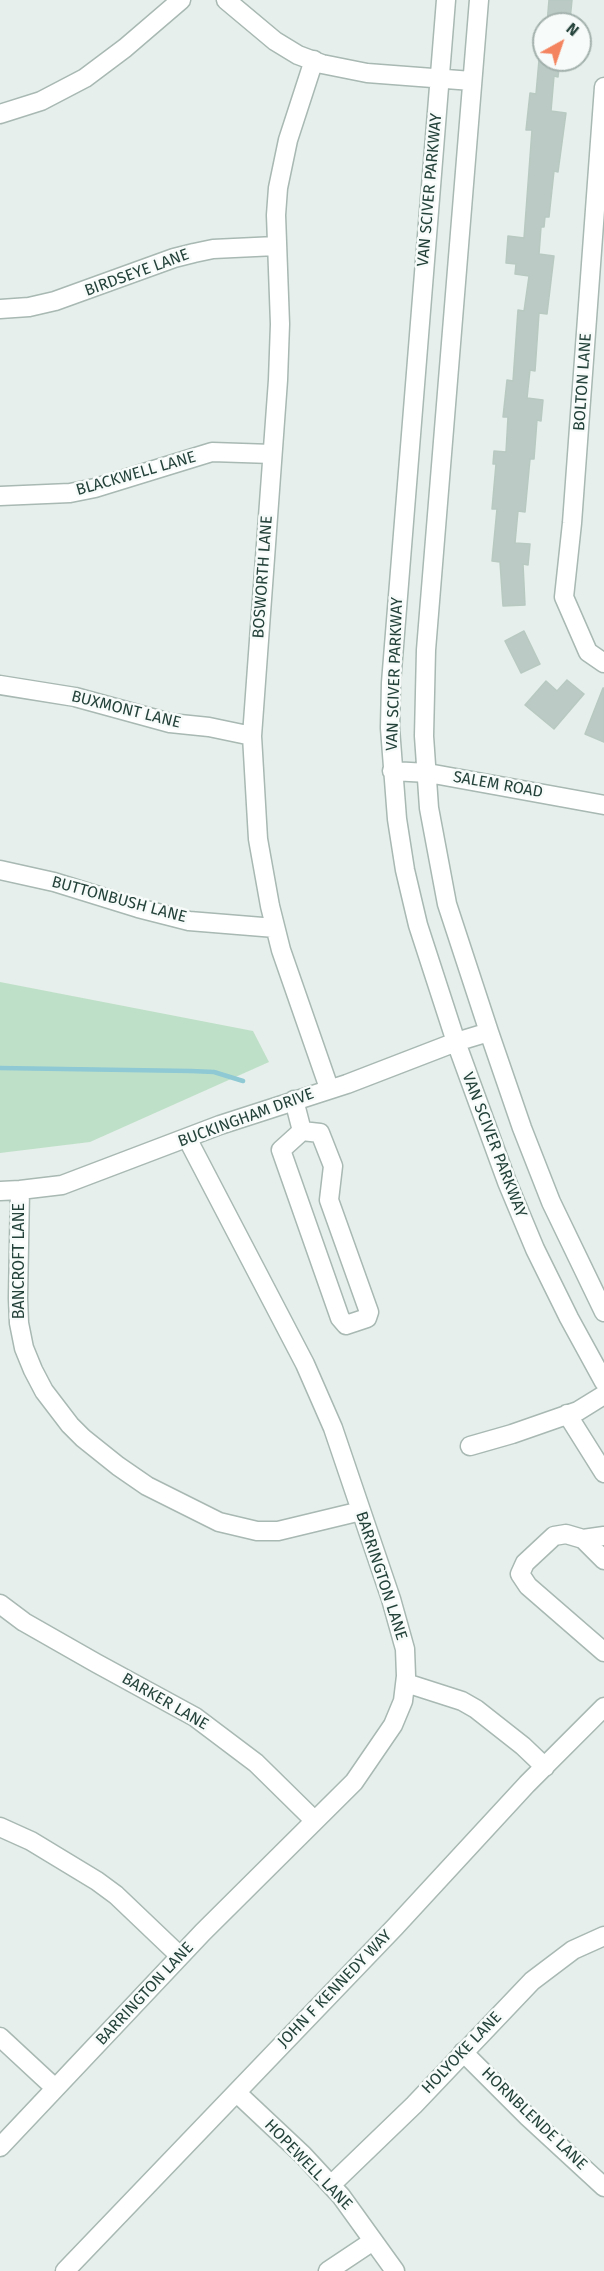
<!DOCTYPE html>
<html>
<head>
<meta charset="utf-8">
<style>
	body { margin:0 }
	#map { position:relative; width:604px; height:2271px; overflow:hidden; background:#e6efeb; font-family:"Fira Sans",sans-serif }
	canvas { display:block }
	.north { position:absolute; left:532px; top:12px; width:60px; height:60px; box-sizing:border-box; background:#f7fbf9; border:2px solid #a3b1ad; border-radius:50%; rotate:40deg; font-size:16px; font-weight:700; line-height:24px; text-align:center; color:#24423a }
	.north::after { content:''; display:block; margin:auto; width:21px; height:27px; background:#f4845f; clip-path:polygon(50% 0,100% 100%,50% 72%,0 100%) }
</style>
</head>
<body>
<div id="map">
<canvas width="604" height="2271"></canvas>
<div class="north">N</div>
</div>
<script>
const g = document.querySelector('canvas').getContext('2d');
g.lineJoin = 'round';
function fill(path, color) { g.fillStyle = color; g.fill(path, 'evenodd'); }
const poly = rows => new Path2D(rows.map(r => 'M' + r).join(''));
function trace(path, color, width, dash) { g.strokeStyle = color; g.lineWidth = width; g.lineCap = dash ? 'butt' : 'round'; g.setLineDash(dash || []); g.stroke(path); }
function write(font, color, halo, rows, align = 'center') {
  g.font = font + ' "Fira Sans",sans-serif'; g.lineWidth = 5; g.setLineDash([]); g.textBaseline = 'middle'; g.strokeStyle = halo; g.fillStyle = color; for (const [text, x, y, turn = 0] of rows) {
    g.save(); g.translate(x, y); g.rotate((+turn || 0) * Math.PI / 180); g.textAlign = isNaN(turn) ? turn : align; if (halo) g.strokeText(text, 0, 0); g.fillText(text, 0, 0); g.restore();
  }
}
fill(poly([
	[0,982,253,1031,269,1062,90,1142,0,1153]
]), '#bfe0c8');
trace(poly([
	[0,1068,191,1071,214,1072,243,1081]
]), '#8ec9d4', 4.5);
const building = poly([
	[549,0,572,0,570,20,563,19,563,24,547,24,549,0],
	[539,60,560,60,558,77,554,76,551,111,566,113,558,172,554,171,549,217,545,217,544,227,541,227,539,254,554,256,547,314,539,313,535,371,530,370,527,398,543,400,541,421,537,420,534,459,530,459,525,512,518,511,515,543,530,544,528,565,523,564,525,605,503,606,500,562,492,561,497,509,492,509,496,464,493,464,494,451,506,452,508,417,503,417,507,380,513,381,518,310,524,311,529,276,515,274,516,264,506,263,508,236,524,238,532,130,526,130,530,93,536,94,539,60],
	[524,631,540,664,521,673,505,641,524,631],
	[567,680,584,694,554,729,525,705,546,681,557,691,567,680],
	[603,688,604,688,604,742,585,734,603,688]
]);
fill(building, '#bbcac4');
trace(building, '#b8c9c2', 1.5);
const minor = poly([
	[226,0,275,41,298,55,322,64,367,73,472,81],
	[446,0,391,683,390,728,397,819,405,870,418,925,456,1042,507,1182,535,1249,569,1318,604,1382],
	[479,0,426,650,424,736,429,808,447,904,489,1032,522,1128,551,1202,604,1312],
	[314,60,288,140,278,188,276,215,280,324,278,380,252,736,258,839,270,906,281,950,329,1088],
	[604,87,572,523,564,597,588,652,604,663],
	[0,114,41,101,85,78,125,48,181,0],
	[0,309,29,307,55,301,174,258,194,253,213,249,276,246],
	[0,496,70,493,95,488,212,452,272,454],
	[0,685,75,697,170,723,209,727,252,736],
	[392,771,428,773,604,805],
	[0,870,54,882,138,908,189,921,275,928],
	[294,1100,302,1131,281,1150,340,1318,346,1325,367,1318,369,1312,329,1200,333,1166,320,1133,302,1131],
	[20,1190,18,1298,19,1323,24,1348,33,1370,44,1391,70,1425,83,1438,118,1466,147,1486,219,1522,257,1531,278,1531,361,1511],
	[0,1191,20,1190,62,1185,220,1125,347,1084,456,1042,489,1032],
	[567,1414,604,1473],
	[470,1446,512,1434,578,1411,604,1395],
	[604,1536,583,1539,604,1560],
	[583,1539,566,1534,554,1536,525,1563,520,1574,528,1586,604,1652],
	[0,1604,24,1622,96,1663,195,1717,256,1763,314,1820],
	[406,1683,462,1701,476,1709,523,1746,545,1767],
	[0,1827,31,1841,97,1881,116,1895,180,1956],
	[0,2037,55,2088],
	[463,2052,528,2117,604,2187],
	[237,2093,303,2155,341,2196,395,2271],
	[0,2147,203,1932,354,1782,393,1725,403,1701,406,1676,405,1649,391,1599,333,1428,305,1364,187,1138],
	[331,2185,414,2105,532,1981,573,1950,604,1936],
	[65,2271,395,1927,527,1784,604,1707],
	[328,2271,373,2241]
]);
trace(minor, '#a8b8b2', 21);
trace(minor, '#fff', 18);
write('16px', '#24423a', '#f7fbf9', [
	["VAN SCIVER PARKWAY",430,190,-85],
	["BIRDSEYE LANE",137,273,-20],
	["BOLTON LANE",583,382,-86],
	["BLACKWELL LANE",136,474,-16],
	["BOSWORTH LANE",263,577,-86],
	["VAN SCIVER PARKWAY",395,674,-88],
	["BUXMONT LANE",126,710,14],
	["SALEM ROAD",498,785,10],
	["BUTTONBUSH LANE",119,900,15],
	["BUCKINGHAM DRIVE",246,1118,-20],
	["VAN SCIVER PARKWAY",494,1145,69],
	["BANCROFT LANE",20,1261,-90],
	["BARRINGTON LANE",381,1576,72],
	["BARKER LANE",165,1702,30],
	["JOHN F KENNEDY WAY",335,1989,-46],
	["BARRINGTON LANE",145,1994,-47],
	["HOLYOKE LANE",462,2053,-46],
	["HORNBLENDE LANE",534,2119,44],
	["HOPEWELL LANE",308,2165,46]
]);
</script>
</body>
</html>
